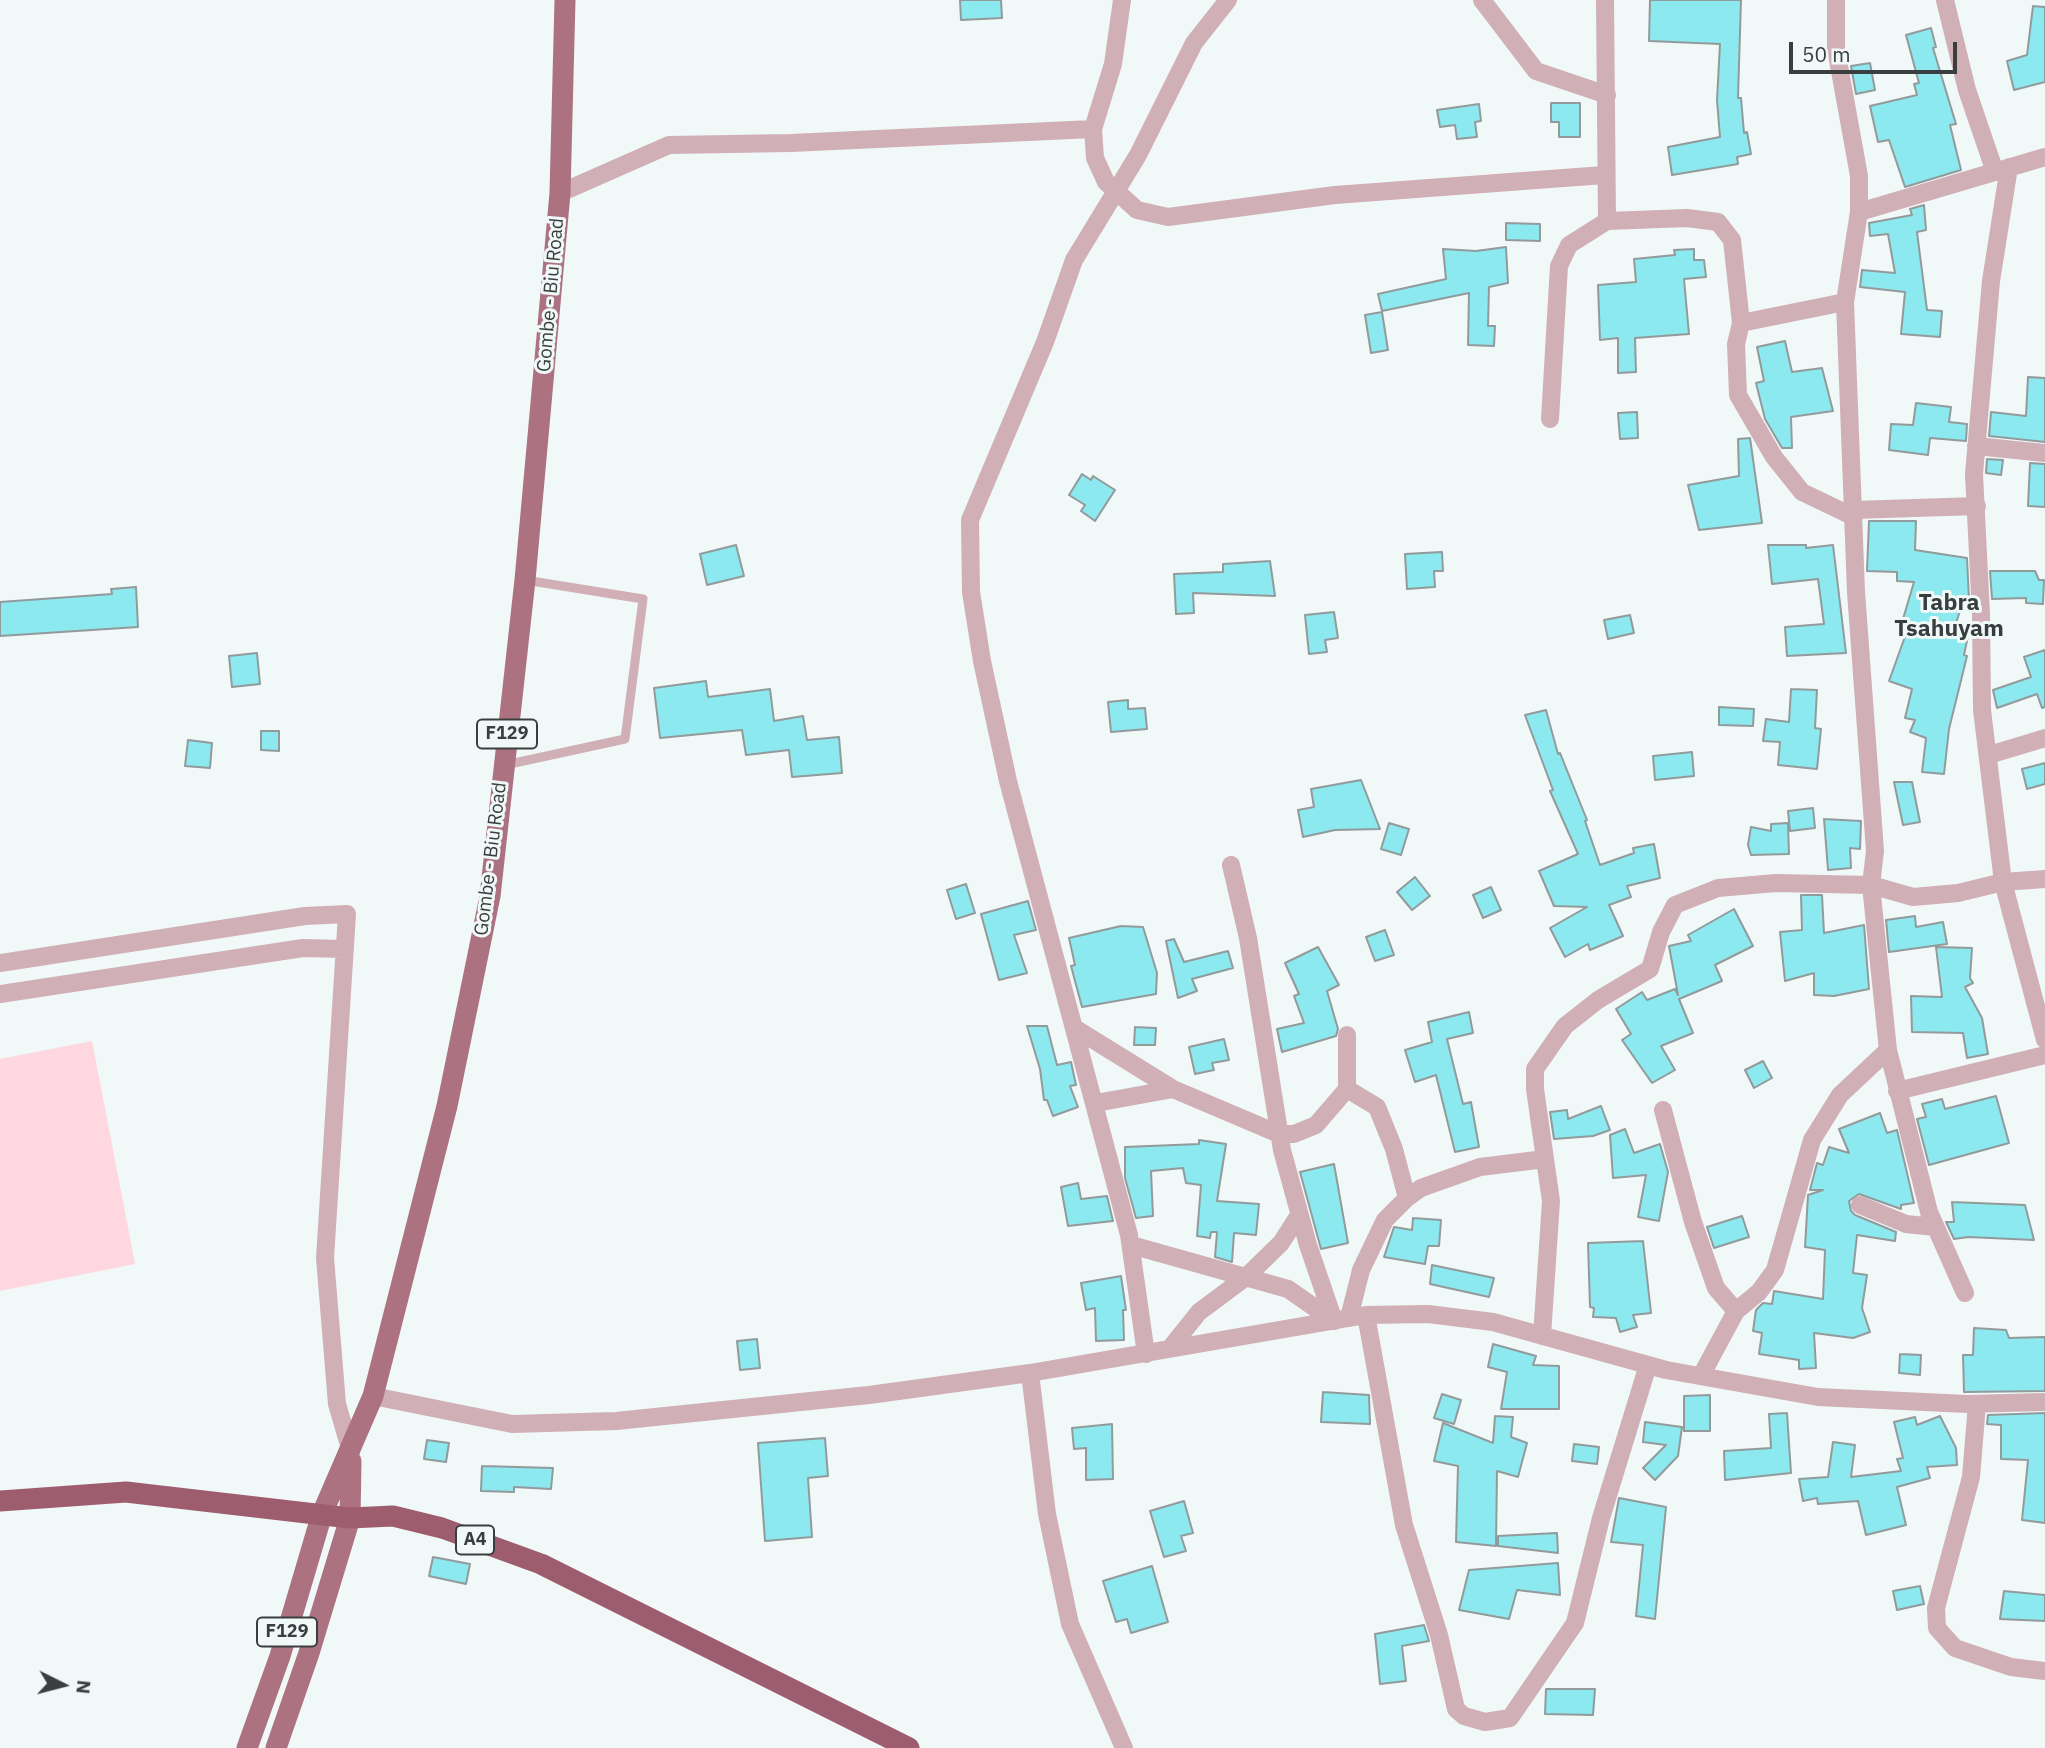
<!DOCTYPE html>
<html>
<head>
<meta charset="utf-8">
<style>
	body { margin:0 }
	#map { position:relative; width:2045px; height:1748px; overflow:hidden; background:#f0f8f8; font-family:"IBM Plex Sans",sans-serif }
	canvas { display:block }
	.north { position:absolute; left:28px; top:1650px; width:70px; height:70px; -webkit-text-stroke:5px #f0f8f8; paint-order:stroke; rotate:96deg; font-size:19px; font-weight:700; line-height:28px; text-align:center; color:#3a3e3e }
	.north::after { content:''; display:block; margin:auto; width:24px; height:32px; background:#3a3e3e; clip-path:polygon(50% 0,100% 100%,50% 72%,0 100%) }
	.scale { position:absolute; left:1789px; top:42px; width:168px; height:32px; box-sizing:border-box; border:4px solid #3a3e3e; border-top:0; padding-left:9px; font-size:21px; line-height:24px; white-space:nowrap; color:#3a3e3e; -webkit-text-stroke:5px #f0f8f8; paint-order:stroke }
</style>
</head>
<body>
<div id="map">
<canvas width="2045" height="1748"></canvas>
<div class="north">N</div>
<div class="scale">50 m</div>
</div>
<script>
const g = document.querySelector('canvas').getContext('2d');
g.lineJoin = 'round';
function fill(path, color) { g.fillStyle = color; g.fill(path, 'evenodd'); }
const poly = rows => new Path2D(rows.map(r => 'M' + r).join(''));
function trace(path, color, width, dash) { g.strokeStyle = color; g.lineWidth = width; g.lineCap = dash ? 'butt' : 'round'; g.setLineDash(dash || []); g.stroke(path); }
function write(font, color, halo, rows, align = 'center') {
  g.font = font + ' "IBM Plex Sans",sans-serif'; g.lineWidth = 6; g.setLineDash([]); g.textBaseline = 'middle'; g.strokeStyle = halo; g.fillStyle = color; for (const [text, x, y, turn = 0] of rows) {
    g.save(); g.translate(x, y); g.rotate((+turn || 0) * Math.PI / 180); g.textAlign = isNaN(turn) ? turn : align; if (halo) g.strokeText(text, 0, 0); g.fillText(text, 0, 0); g.restore();
  }
}
fill(poly([
	[92,1041,135,1264,0,1291,0,1059]
]), '#fed7e0');
const building = poly([
	[960,0,1001,0,1002,18,961,20,960,0],
	[1650,0,1741,0,1738,98,1741,98,1744,133,1747,132,1751,154,1737,157,1738,164,1672,175,1668,147,1720,137,1717,100,1720,44,1649,41,1650,0],
	[2033,6,2045,7,2045,82,2014,90,2007,61,2027,55,2033,6],
	[1931,28,1936,47,1933,48,1956,124,1950,125,1961,170,1905,187,1889,140,1878,142,1870,106,1917,95,1914,84,1919,83,1906,35,1931,28],
	[1870,63,1875,90,1856,94,1851,66,1870,63],
	[1551,103,1580,103,1580,137,1559,137,1559,122,1551,122,1551,103],
	[1479,104,1481,121,1475,122,1477,137,1457,139,1455,125,1440,127,1437,110,1479,104],
	[1924,205,1926,230,1917,232,1927,310,1942,311,1940,337,1901,334,1905,292,1860,287,1862,270,1895,273,1888,234,1870,236,1869,223,1912,215,1910,209,1924,205],
	[1506,223,1540,224,1540,241,1506,240,1506,223],
	[1506,247,1508,283,1489,287,1488,326,1495,326,1494,346,1468,345,1469,293,1382,311,1378,294,1446,279,1443,249,1476,251,1506,247],
	[1694,249,1694,260,1704,260,1706,277,1684,279,1689,334,1635,338,1636,372,1618,373,1618,338,1600,340,1598,285,1636,282,1634,259,1675,255,1674,250,1694,249],
	[1382,312,1388,350,1371,353,1365,315,1382,312],
	[1785,341,1792,372,1822,368,1833,411,1791,417,1792,448,1782,448,1765,419,1756,383,1764,381,1757,347,1785,341],
	[2028,377,2045,378,2045,442,1989,436,1991,412,2026,416,2028,377],
	[1916,403,1951,407,1949,422,1967,424,1966,441,1930,438,1928,455,1889,450,1891,424,1913,425,1916,403],
	[1637,412,1638,438,1620,439,1618,413,1637,412],
	[1750,438,1762,523,1699,530,1688,485,1739,476,1738,439,1750,438],
	[1987,459,2003,460,2001,475,1986,473,1987,459],
	[2030,463,2045,464,2045,507,2028,506,2030,463],
	[1082,474,1091,480,1093,476,1115,490,1095,521,1081,511,1085,505,1069,495,1082,474],
	[1869,521,1916,521,1915,550,1967,558,1969,599,1964,599,1953,632,1968,636,1964,655,1967,656,1949,729,1944,774,1922,772,1926,738,1910,732,1915,720,1905,718,1912,689,1889,681,1907,631,1900,629,1914,582,1897,581,1897,572,1867,571,1869,521],
	[736,545,744,576,707,585,700,554,736,545],
	[1768,545,1806,545,1806,548,1833,545,1846,653,1787,656,1785,627,1824,624,1818,579,1772,584,1768,545],
	[1442,552,1443,571,1434,571,1435,587,1407,589,1405,554,1442,552],
	[1270,561,1275,596,1193,593,1194,613,1176,614,1174,574,1223,572,1223,564,1270,561],
	[1990,571,2035,571,2039,580,2044,580,2043,604,2026,603,2026,598,1992,599,1990,571],
	[136,587,138,627,0,636,0,602,112,594,111,589,136,587],
	[1334,612,1338,638,1325,640,1327,652,1309,654,1305,615,1334,612],
	[1630,615,1634,633,1608,639,1604,620,1630,615],
	[2045,650,2045,707,2042,708,2037,694,1997,708,1993,690,2031,677,2024,657,2045,650],
	[257,653,260,684,232,687,229,656,257,653],
	[706,681,708,697,770,689,774,721,803,716,807,740,839,737,842,773,792,777,789,750,746,755,742,730,660,738,654,688,706,681],
	[1791,689,1817,690,1815,728,1821,729,1817,769,1778,765,1780,742,1763,741,1766,719,1789,722,1791,689],
	[1128,700,1128,709,1145,708,1147,729,1111,732,1108,702,1128,700],
	[1719,707,1754,709,1753,726,1719,725,1719,707],
	[1546,710,1558,754,1560,753,1587,820,1585,821,1600,865,1634,853,1633,848,1654,844,1660,878,1627,886,1631,897,1609,905,1623,936,1590,950,1588,944,1565,957,1550,928,1587,907,1554,906,1539,871,1578,854,1550,791,1553,790,1525,715,1546,710],
	[261,731,279,731,279,751,261,750,261,731],
	[188,740,212,743,210,768,185,766,188,740],
	[1692,752,1694,776,1655,780,1653,756,1692,752],
	[2045,763,2045,784,2027,789,2022,769,2045,763],
	[1361,780,1380,829,1335,830,1303,837,1298,810,1314,807,1311,789,1361,780],
	[1894,782,1912,782,1920,822,1903,825,1894,782],
	[1813,808,1815,828,1790,831,1788,811,1813,808],
	[1824,819,1861,821,1860,849,1850,848,1851,868,1828,870,1824,819],
	[1389,823,1409,829,1401,855,1381,849,1389,823],
	[1788,823,1789,854,1751,855,1748,845,1751,827,1771,831,1771,824,1788,823],
	[1415,877,1430,896,1412,910,1397,892,1415,877],
	[966,884,975,913,956,919,947,890,966,884],
	[1491,887,1501,910,1483,918,1473,895,1491,887],
	[1801,895,1822,895,1824,933,1864,925,1869,989,1834,996,1814,995,1814,973,1785,981,1780,932,1802,930,1801,895],
	[1028,901,1036,930,1014,935,1027,973,999,980,981,914,1028,901],
	[1734,909,1753,946,1715,965,1722,981,1679,999,1693,1033,1661,1046,1675,1070,1652,1083,1622,1040,1631,1034,1616,1009,1642,992,1647,1000,1675,989,1678,995,1669,946,1691,941,1688,935,1734,909],
	[1915,916,1916,927,1943,922,1947,944,1889,952,1886,920,1915,916],
	[1121,926,1143,927,1157,973,1156,994,1082,1007,1071,966,1075,965,1069,938,1121,926],
	[1385,930,1394,955,1375,961,1366,937,1385,930],
	[1174,939,1184,962,1228,951,1233,968,1192,979,1197,991,1178,998,1166,941,1174,939],
	[1318,947,1339,985,1327,991,1338,1029,1336,1036,1282,1052,1277,1029,1304,1023,1294,996,1299,994,1285,963,1318,947],
	[1936,947,1972,948,1970,978,1973,983,1965,987,1982,1018,1988,1054,1967,1058,1963,1033,1912,1032,1911,996,1942,997,1936,947],
	[1469,1012,1473,1033,1447,1039,1463,1104,1471,1102,1479,1147,1455,1152,1436,1075,1415,1082,1405,1050,1432,1042,1428,1022,1469,1012],
	[1027,1026,1047,1026,1057,1065,1071,1062,1076,1085,1070,1086,1078,1107,1053,1116,1047,1100,1044,1100,1040,1069,1027,1026],
	[1135,1027,1156,1028,1155,1045,1134,1045,1135,1027],
	[1224,1039,1229,1060,1212,1063,1214,1070,1195,1074,1189,1047,1224,1039],
	[1763,1061,1772,1078,1754,1088,1745,1070,1763,1061],
	[1996,1096,2009,1143,1929,1165,1917,1119,1926,1117,1922,1104,1942,1099,1945,1109,1996,1096],
	[1601,1106,1610,1130,1593,1136,1554,1139,1550,1112,1567,1110,1568,1119,1601,1106],
	[1880,1113,1887,1133,1897,1130,1914,1203,1901,1205,1901,1209,1859,1194,1849,1201,1851,1211,1855,1215,1896,1232,1895,1241,1857,1235,1853,1273,1867,1275,1862,1308,1870,1332,1853,1338,1814,1333,1816,1368,1799,1369,1799,1360,1759,1354,1762,1333,1753,1331,1756,1310,1763,1303,1772,1304,1774,1291,1823,1299,1825,1250,1805,1247,1808,1195,1823,1190,1810,1190,1817,1163,1823,1165,1829,1147,1849,1153,1839,1129,1880,1113],
	[1625,1129,1634,1153,1660,1144,1668,1172,1659,1221,1638,1217,1646,1175,1613,1178,1610,1135,1625,1129],
	[1199,1140,1226,1144,1217,1201,1259,1204,1256,1235,1234,1233,1232,1262,1215,1257,1217,1232,1211,1232,1210,1238,1197,1236,1201,1185,1186,1183,1183,1168,1151,1171,1153,1216,1136,1218,1125,1178,1125,1147,1199,1144,1199,1140],
	[1334,1164,1348,1243,1321,1249,1300,1172,1334,1164],
	[1078,1183,1081,1199,1107,1196,1113,1221,1068,1226,1061,1187,1078,1183],
	[1952,1202,2025,1205,2034,1240,1968,1237,1954,1239,1946,1222,1954,1222,1952,1202],
	[1742,1216,1749,1237,1714,1248,1707,1227,1742,1216],
	[1413,1218,1441,1220,1439,1246,1428,1246,1425,1264,1384,1257,1394,1227,1412,1230,1413,1218],
	[1643,1241,1651,1313,1633,1315,1637,1327,1620,1332,1616,1318,1593,1317,1594,1308,1590,1307,1588,1243,1643,1241],
	[1432,1265,1494,1278,1489,1297,1430,1284,1432,1265],
	[1121,1276,1126,1310,1123,1310,1124,1340,1096,1341,1095,1308,1086,1310,1081,1283,1121,1276],
	[1974,1328,2006,1330,2009,1338,2045,1337,2045,1391,1964,1392,1963,1355,1973,1355,1974,1328],
	[757,1339,760,1368,740,1370,737,1341,757,1339],
	[1493,1344,1536,1356,1533,1365,1559,1366,1559,1409,1501,1409,1507,1372,1488,1367,1493,1344],
	[1900,1354,1921,1355,1920,1375,1899,1373,1900,1354],
	[1323,1392,1369,1395,1370,1424,1321,1422,1323,1392],
	[1442,1394,1461,1400,1454,1424,1434,1418,1442,1394],
	[1710,1395,1710,1431,1684,1431,1684,1396,1710,1395],
	[1787,1413,1791,1473,1725,1480,1724,1451,1771,1448,1769,1414,1787,1413],
	[2045,1413,2045,1523,2022,1520,2028,1460,2001,1459,2001,1425,1987,1424,1988,1415,2045,1413],
	[1495,1416,1513,1417,1511,1437,1527,1443,1518,1477,1497,1471,1496,1546,1456,1542,1458,1466,1434,1461,1443,1423,1493,1443,1495,1416],
	[1940,1416,1956,1448,1957,1465,1927,1467,1930,1478,1897,1487,1906,1525,1866,1535,1858,1501,1818,1504,1817,1498,1803,1501,1799,1479,1828,1477,1833,1442,1855,1445,1851,1477,1901,1471,1897,1459,1903,1458,1894,1422,1915,1417,1917,1425,1940,1416],
	[1645,1422,1682,1427,1678,1456,1655,1480,1643,1468,1666,1445,1643,1442,1645,1422],
	[1112,1424,1113,1479,1086,1480,1086,1448,1074,1449,1072,1428,1112,1424],
	[825,1438,828,1476,808,1478,812,1537,765,1541,758,1443,825,1438],
	[427,1440,449,1443,446,1462,424,1459,427,1440],
	[1574,1444,1599,1447,1597,1464,1572,1461,1574,1444],
	[482,1466,553,1468,551,1489,514,1487,514,1492,481,1491,482,1466],
	[1619,1498,1666,1507,1655,1619,1636,1616,1643,1545,1611,1542,1619,1498],
	[1184,1501,1193,1533,1181,1536,1186,1551,1164,1557,1150,1511,1184,1501],
	[1557,1533,1558,1553,1498,1546,1498,1536,1557,1533],
	[433,1557,470,1564,466,1584,429,1576,433,1557],
	[1558,1563,1560,1595,1517,1590,1509,1619,1459,1610,1469,1570,1558,1563],
	[1152,1566,1168,1622,1131,1633,1127,1619,1116,1622,1103,1581,1152,1566],
	[1920,1586,1924,1604,1897,1610,1893,1591,1920,1586],
	[2004,1591,2045,1595,2045,1621,2000,1619,2004,1591],
	[1424,1625,1429,1641,1402,1646,1406,1681,1380,1684,1375,1634,1424,1625],
	[1546,1689,1595,1689,1593,1715,1545,1714,1546,1689]
]);
fill(building, '#8be9ef');
trace(building, '#939a9b', 2);
trace(poly([
	[505,765,625,739,643,599,525,580]
]), '#d0afb7', 9);
trace(poly([
	[1122,0,1113,64,1093,129,1095,158,1106,182,1137,210,1168,217,1335,195,1604,175],
	[1482,0,1536,71,1607,95],
	[1605,0,1607,221],
	[1836,0,1836,49,1859,176,1859,212,1845,302,1856,592,1875,851,1871,885,1880,973,1888,1050,1929,1212,1965,1293],
	[1945,0,1967,90,1995,172],
	[2009,167,1991,281,1974,474,1981,614,1982,710,2003,882,2045,1040],
	[560,193,669,145,791,143,1093,129],
	[1859,212,2045,157],
	[1741,323,1845,302],
	[1550,419,1559,266,1569,245,1607,221,1687,218,1718,222,1732,240,1741,323,1736,344,1738,395,1774,457,1802,492,1854,517],
	[1976,446,2045,453],
	[1854,510,1977,506],
	[1989,755,2045,738],
	[1231,865,1248,938,1282,1150,1308,1245,1334,1321],
	[0,963,305,916,347,914,325,1258,337,1404,351,1452],
	[0,994,303,948,344,949],
	[1076,1029,1173,1089],
	[1347,1035,1347,1089,1377,1107,1394,1149,1407,1198],
	[1897,1091,2045,1055],
	[1096,1103,1173,1089,1279,1134,1294,1134,1316,1125,1347,1089],
	[1663,1110,1693,1222,1716,1288,1736,1311],
	[1860,1205,1906,1224,1935,1227],
	[1131,1245,1288,1289,1334,1321],
	[1366,1315,1404,1525,1439,1635,1456,1709,1464,1716,1485,1722,1510,1718,1575,1623,1601,1518,1648,1365],
	[1349,1318,1361,1270,1385,1220,1407,1198,1421,1188,1480,1167,1545,1159],
	[1542,1336,1551,1201,1535,1089,1535,1069,1565,1026,1598,1000,1650,969,1661,932,1675,905,1718,888,1776,883,1871,885,1913,897,1958,893,2003,882,2045,879],
	[1171,1347,1199,1312,1246,1277,1281,1243,1299,1215],
	[1146,1354,1129,1235,1008,781,982,661,971,592,970,520,1045,342,1074,260,1138,155,1194,43,1228,0],
	[1030,1373,1047,1514,1070,1624,1124,1748],
	[1701,1376,1736,1311,1759,1292,1775,1270,1812,1140,1840,1095,1888,1050],
	[373,1396,512,1424,616,1421,869,1395,1030,1373,1366,1315,1428,1314,1493,1322,1666,1370,1818,1397,1967,1404,2045,1402],
	[1977,1404,1971,1477,1936,1608,1937,1628,1955,1648,2011,1667,2045,1671]
]), '#d0afb7', 18);
trace(poly([
	[247,1748,280,1656,322,1514,373,1396,447,1106,490,896,525,580,560,193,565,0],
	[276,1748,309,1653,350,1518,351,1461]
]), '#ad7282', 21);
trace(poly([
	[0,1501,126,1492,350,1518,393,1516,442,1528,541,1564,909,1748]
]), '#9e5c6f', 21);
for (const [x, y, w] of [
	[507,734,60],
	[475,1540,38],
	[287,1632,60]
]) { const box = new Path2D(); box.roundRect(x - w / 2, y - 14.5, w, 29, 5); g.fillStyle = '#f0f8f8'; g.fill(box); trace(box, '#3a3e3e', 2); }
write('bold 18px', '#3a3e3e', null, [
	["F129",507,734],
	["A4",475,1540],
	["F129",287,1632]
]);
write('19px', '#3a3e3e', '#f0f8f8', [
	["Gombe - Biu Road",551,295,-85],
	["Gombe - Biu Road",491,859,-83]
]);
write('bold 23px', '#373e3e', '#f0f8f8', [
	["Tabra",1949,603],
	["Tsahuyam",1949,629]
]);
</script>
</body>
</html>
